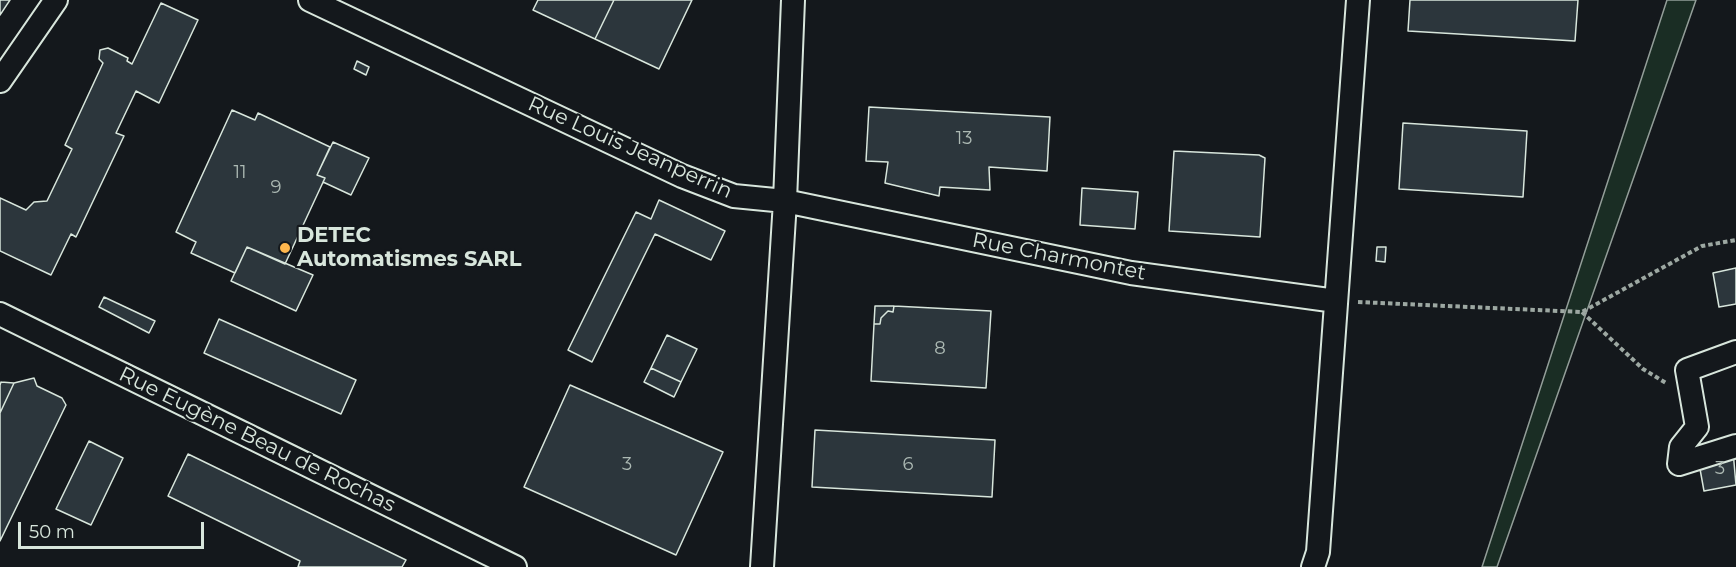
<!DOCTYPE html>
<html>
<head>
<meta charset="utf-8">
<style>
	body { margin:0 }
	#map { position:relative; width:1736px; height:567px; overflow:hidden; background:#14181c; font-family:Montserrat,sans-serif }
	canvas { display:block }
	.scale { position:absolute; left:18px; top:522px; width:186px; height:27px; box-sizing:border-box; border:3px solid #d8e6dc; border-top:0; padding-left:8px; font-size:18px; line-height:21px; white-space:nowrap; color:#d8e6dc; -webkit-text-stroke:4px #14181c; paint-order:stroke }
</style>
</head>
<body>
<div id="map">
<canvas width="1736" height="567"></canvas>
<div class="scale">50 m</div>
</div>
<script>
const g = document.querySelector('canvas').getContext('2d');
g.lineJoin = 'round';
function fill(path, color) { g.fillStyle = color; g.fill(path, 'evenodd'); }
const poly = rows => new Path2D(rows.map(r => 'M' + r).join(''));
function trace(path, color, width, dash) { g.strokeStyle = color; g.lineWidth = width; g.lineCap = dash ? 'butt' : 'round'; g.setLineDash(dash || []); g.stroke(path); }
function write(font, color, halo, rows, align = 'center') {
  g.font = font + ' Montserrat,sans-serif'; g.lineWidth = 4.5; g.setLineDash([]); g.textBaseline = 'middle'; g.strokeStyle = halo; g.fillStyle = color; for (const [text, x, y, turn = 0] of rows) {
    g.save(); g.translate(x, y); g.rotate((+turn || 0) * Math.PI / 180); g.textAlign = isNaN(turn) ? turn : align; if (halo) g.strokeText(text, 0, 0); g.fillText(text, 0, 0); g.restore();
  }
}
const green = poly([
	[1667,0,1696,0,1497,567,1482,567,1667,0]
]);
fill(green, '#1a2d24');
trace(green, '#939e99', 1.5);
const building = poly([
	[0,0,10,0,0,15,0,0],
	[538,0,614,0,595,39,533,10,538,0],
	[614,0,692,0,659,69,595,39,614,0],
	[1410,0,1578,0,1575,41,1408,31,1410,0],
	[161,3,198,20,159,103,136,91,116,133,124,136,76,237,71,234,51,275,0,251,0,198,26,210,34,202,47,201,72,149,65,145,103,63,99,59,100,50,108,48,128,58,127,61,132,64,161,3],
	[357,61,369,67,366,75,354,69,357,61],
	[869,107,1050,117,1047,171,989,167,990,190,940,187,939,196,885,183,888,162,866,161,869,107],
	[232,110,255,120,258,113,330,147,317,175,325,178,285,264,247,247,235,273,191,253,196,242,176,232,232,110],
	[1403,123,1527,131,1523,197,1399,189,1403,123],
	[333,142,369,158,351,195,323,182,325,178,317,175,333,142],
	[1174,151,1259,155,1265,158,1260,237,1169,231,1174,151],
	[1082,188,1138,192,1135,229,1080,225,1082,188],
	[659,200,725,231,711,260,655,234,592,362,568,350,636,212,651,219,659,200],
	[247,247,313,275,296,311,231,281,247,247],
	[1377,247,1386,247,1385,262,1376,261,1377,247],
	[1736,268,1736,304,1719,307,1713,273,1736,268],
	[104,297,155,321,149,333,99,307,104,297],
	[875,306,894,306,893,312,888,311,881,318,880,324,874,324,875,306],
	[894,306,991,311,986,388,871,381,874,324,880,324,881,318,888,311,893,312,894,306],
	[219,319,356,380,341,414,204,353,219,319],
	[667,335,697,349,681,382,651,368,667,335],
	[651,368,681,382,674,397,644,382,651,368],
	[34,378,37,386,62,398,66,405,0,541,0,413,14,383,34,378],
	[1,382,14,383,0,413,0,385,1,382],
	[570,385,723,452,676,555,524,487,570,385],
	[815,430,995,440,992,497,812,487,815,430],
	[89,441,123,458,91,525,56,509,89,441],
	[1733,451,1736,485,1704,491,1698,458,1733,451],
	[188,454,406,560,402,567,298,567,300,561,168,496,188,454]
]);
fill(building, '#2c363c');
trace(building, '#d8e6dc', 1.5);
const minor = poly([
	[310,0,682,176,734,196,785,201,1131,273,1336,301],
	[0,81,56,0],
	[0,314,515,567],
	[1736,352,1687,370,1697,427,1681,447,1679,464,1736,446],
	[762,567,785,201,793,0],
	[1313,567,1318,552,1358,0]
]);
trace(minor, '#d8e6dc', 26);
trace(poly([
	[1358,302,1582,312,1702,246,1736,240],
	[1582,312,1643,369,1666,383]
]), '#9da8a2', 4, [4.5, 3]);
trace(minor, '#14181c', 22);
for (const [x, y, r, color] of [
	[285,248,6,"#ffb74d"]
]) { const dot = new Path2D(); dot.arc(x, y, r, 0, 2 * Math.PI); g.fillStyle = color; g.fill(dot); trace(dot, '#14181c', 2); }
write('18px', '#adbab4', null, [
	["13",964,139],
	["11",240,173],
	["9",276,188],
	["8",940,349],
	["3",627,465],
	["6",908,465],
	["3",1720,469]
]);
write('21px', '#d8e6dc', '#14181c', [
	["Rue Louis Jeanperrin",630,148,24],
	["Rue Charmontet",1059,257,11],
	["Rue Eugène Beau de Rochas",257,440,26]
]);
write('bold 21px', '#d8e6dc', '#14181c', [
	["DETEC",297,236],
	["Automatismes SARL",297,260]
], 'left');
</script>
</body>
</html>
